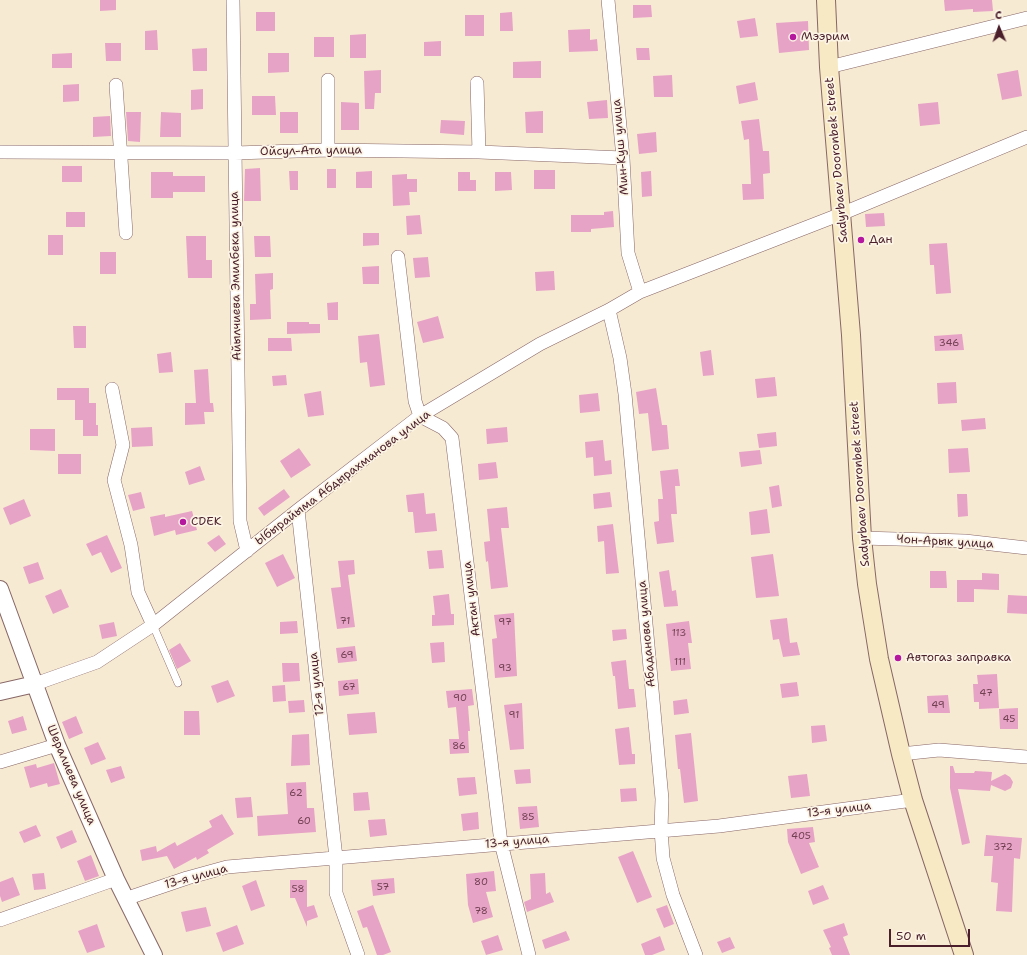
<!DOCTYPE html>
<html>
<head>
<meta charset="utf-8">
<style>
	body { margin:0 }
	#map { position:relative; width:1027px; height:955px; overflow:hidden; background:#f7ead3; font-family:"Shantell Sans",sans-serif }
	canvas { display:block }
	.north { position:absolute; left:979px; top:8px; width:40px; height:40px; -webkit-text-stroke:3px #fcf5e5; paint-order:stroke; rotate:358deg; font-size:11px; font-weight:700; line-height:16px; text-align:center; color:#4a1f2b }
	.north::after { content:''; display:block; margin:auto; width:14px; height:18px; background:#4a1f2b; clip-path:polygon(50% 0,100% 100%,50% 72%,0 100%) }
	.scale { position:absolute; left:889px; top:929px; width:81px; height:18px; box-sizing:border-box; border:2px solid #4a1f2b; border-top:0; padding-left:5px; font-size:12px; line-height:14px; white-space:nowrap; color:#4a1f2b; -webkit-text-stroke:3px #fcf5e5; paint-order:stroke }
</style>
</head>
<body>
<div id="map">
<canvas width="1027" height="955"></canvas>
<div class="north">С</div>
<div class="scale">50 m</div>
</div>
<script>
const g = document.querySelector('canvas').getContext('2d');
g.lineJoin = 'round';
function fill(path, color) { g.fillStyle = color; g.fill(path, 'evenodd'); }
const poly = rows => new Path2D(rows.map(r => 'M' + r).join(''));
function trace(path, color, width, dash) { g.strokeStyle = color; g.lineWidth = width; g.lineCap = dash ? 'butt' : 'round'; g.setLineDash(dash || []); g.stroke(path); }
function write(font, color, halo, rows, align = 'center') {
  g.font = font + ' "Shantell Sans",sans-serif'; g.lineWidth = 3.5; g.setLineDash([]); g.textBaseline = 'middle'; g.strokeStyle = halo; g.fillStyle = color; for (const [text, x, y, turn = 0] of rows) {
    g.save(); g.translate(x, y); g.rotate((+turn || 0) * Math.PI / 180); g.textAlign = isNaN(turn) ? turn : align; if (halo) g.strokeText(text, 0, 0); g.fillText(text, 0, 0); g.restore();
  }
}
fill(poly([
	[100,0,116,0,116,10,100,11],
	[944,0,992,0,993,11,973,12,973,9,945,11],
	[633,5,651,5,652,17,633,18],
	[256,12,275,12,275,31,256,31],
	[512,12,513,31,500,31,500,13],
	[465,15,484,15,484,36,465,36],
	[755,18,758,36,740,38,737,21],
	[808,21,809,50,779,53,776,23],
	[590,29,590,40,597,39,598,51,569,52,568,30],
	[157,30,158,50,145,50,145,31],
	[366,34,366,58,350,58,350,35],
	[314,37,334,37,334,57,314,57],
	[441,41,441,56,424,56,424,42],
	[105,43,121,43,121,61,106,61],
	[207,48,207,71,193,71,192,49],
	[636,48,649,48,650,60,637,60],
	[72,53,72,68,52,68,52,54],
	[268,53,289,53,289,72,268,73],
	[541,61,541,78,513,78,513,62],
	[381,70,381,93,375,93,374,109,365,109,364,71],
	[1018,70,1022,96,1002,100,997,74],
	[672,75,673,97,654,97,653,76],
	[755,82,758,100,739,104,736,86],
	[79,84,79,101,63,102,63,85],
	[203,89,203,109,191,110,191,90],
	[252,96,275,96,276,115,252,115],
	[607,100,608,118,589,119,587,102],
	[341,102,359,103,359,130,341,130],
	[938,102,940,124,920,126,918,104],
	[543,111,543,133,526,133,525,112],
	[126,112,141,112,140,142,128,141],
	[161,112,181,113,181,137,160,137],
	[280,112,298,112,298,133,280,133],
	[110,116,111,136,93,137,93,117],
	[759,119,763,151,769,151,770,173,763,174,764,199,743,200,742,184,751,184,749,139,744,140,741,121],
	[441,120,465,121,464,135,440,133],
	[656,132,657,152,639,154,637,134],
	[62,166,82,166,82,182,62,182],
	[260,168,261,201,244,201,245,169],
	[327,169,336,169,336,188,327,188],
	[534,170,555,170,555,189,534,189],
	[289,171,298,171,298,190,290,190],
	[372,171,372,188,356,188,356,172],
	[651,171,652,196,642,197,641,172],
	[151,172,173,172,173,176,205,176,205,192,173,192,173,198,151,198],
	[458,172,470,172,470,180,476,180,476,191,458,191],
	[495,172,511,172,512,190,495,191],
	[407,174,407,179,417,179,417,192,409,192,410,205,393,206,392,175],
	[613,211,614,227,591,229,591,232,571,232,571,215,604,215,604,212],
	[66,212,85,212,85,227,66,227],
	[884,213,885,226,866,227,865,214],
	[420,215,422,234,407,235,406,216],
	[363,233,379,233,379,245,363,246],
	[48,235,63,235,63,255,48,255],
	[186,236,206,236,206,260,212,260,212,278,188,278],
	[254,236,270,236,271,257,255,257],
	[947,243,951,293,936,294,934,265,930,265,929,244],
	[100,252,116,252,116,274,100,274],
	[428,257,430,277,415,278,413,258],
	[379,266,379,284,363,284,362,267],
	[554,271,555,290,536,291,535,272],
	[273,273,273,289,270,290,271,319,250,320,250,304,256,304,255,274],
	[338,302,338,320,328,320,327,303],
	[438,316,444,338,423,343,417,322],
	[287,322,309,322,309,324,320,324,320,333,287,334],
	[73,326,86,326,86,348,74,348],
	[379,334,385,385,370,387,367,362,360,363,358,336],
	[962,334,964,350,935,351,934,336],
	[268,338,291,338,292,351,268,351],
	[711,350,714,375,703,376,700,352],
	[171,352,173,372,159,373,157,354],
	[208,369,210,403,213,403,214,412,204,412,205,424,185,425,185,403,196,403,194,370],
	[286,375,287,385,273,386,272,376],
	[775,377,777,396,757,398,755,379],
	[956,382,957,403,938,404,937,383],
	[57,388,89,388,89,403,96,403,96,425,98,425,98,436,83,436,83,420,75,420,75,400,57,400],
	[656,388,662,425,667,425,669,449,652,451,648,413,639,414,636,392],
	[321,391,324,415,308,417,304,394],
	[598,393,600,411,580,413,579,395],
	[985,418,986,429,962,431,961,420],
	[152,427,153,446,132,447,131,428],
	[507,427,508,442,487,444,486,429],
	[30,429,55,429,55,451,30,450],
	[776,432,777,446,759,448,757,434],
	[603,440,605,461,611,460,612,474,594,476,593,457,586,458,585,442],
	[299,448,311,465,291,478,280,461],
	[968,448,970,472,949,473,948,449],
	[760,450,762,464,741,467,739,452],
	[58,454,81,454,81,474,58,474],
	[496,462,498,478,479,480,478,464],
	[200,466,205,480,189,485,185,472],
	[678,469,680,486,675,486,677,514,671,514,674,542,657,544,654,522,659,521,658,499,663,499,660,471],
	[779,485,782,506,772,508,769,487],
	[284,489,290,497,264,516,258,508],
	[141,492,145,508,133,511,128,495],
	[610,492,612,507,594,509,593,494],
	[424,493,426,514,435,513,437,531,415,533,413,512,408,512,406,495],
	[957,494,967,494,968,516,958,517],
	[24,499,31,516,10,525,3,508],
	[507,507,509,528,501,528,508,587,491,589,488,561,486,562,484,542,490,541,487,509],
	[767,509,770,533,751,535,749,512],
	[192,511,197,530,176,535,175,530,154,536,150,517,165,514,165,517],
	[613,524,619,573,606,574,604,541,598,542,597,526],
	[107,535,122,568,111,573,101,552,92,556,86,544],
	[219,535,226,544,215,552,207,543],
	[442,550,444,568,429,569,427,551],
	[283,554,295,578,277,587,265,563],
	[773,554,779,596,756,598,751,557],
	[354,560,355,574,348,575,355,627,337,629,331,588,341,587,338,561],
	[38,562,44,579,29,584,23,567],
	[669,570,672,591,676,590,678,606,664,607,659,572],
	[930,571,946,571,947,588,930,588],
	[982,573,999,574,999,590,974,589,974,602,957,602,957,580,982,580],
	[61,589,69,607,53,614,45,596],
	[449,594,451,614,454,614,454,625,432,626,432,615,435,615,433,596],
	[1008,595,1027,596,1027,614,1007,613],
	[514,613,517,676,495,678,492,639,497,638,494,615],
	[787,618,790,643,797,642,800,655,783,657,779,639,773,640,770,620],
	[297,621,298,633,280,634,280,622],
	[689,621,692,643,688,643,691,669,671,671,666,624],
	[114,622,117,636,102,639,99,625],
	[626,629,627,639,613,641,612,630],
	[444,642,445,662,432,663,430,643],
	[180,643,191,661,177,669,169,650],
	[355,646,357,661,338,663,336,648],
	[626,660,629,689,634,689,636,707,618,709,615,676,613,676,611,662],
	[282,663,299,663,300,681,283,682],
	[997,674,999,708,979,709,979,702,974,702,973,684,978,684,977,675],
	[358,679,359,694,339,696,338,681],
	[228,680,235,696,217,703,211,686],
	[797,682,799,696,782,698,780,684],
	[285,685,286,701,273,702,272,686],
	[472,689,474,705,468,706,470,731,468,731,469,753,450,754,449,739,459,739,456,707,448,708,446,691],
	[948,695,950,713,928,713,927,696],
	[687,699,689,713,674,715,673,701],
	[304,700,305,712,289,713,288,701],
	[522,703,524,749,510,750,504,705],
	[1018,708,1018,729,1000,729,999,709],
	[184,711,199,711,200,735,184,735],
	[375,712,377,733,349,735,347,714],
	[23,716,27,730,12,734,8,721],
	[76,716,83,733,69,739,62,722],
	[825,725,827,741,812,743,811,726],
	[629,727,632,754,635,754,635,764,619,765,615,729],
	[691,733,698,801,684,803,680,769,678,769,675,735],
	[309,734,310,765,291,766,292,735],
	[98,742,106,759,91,765,84,748],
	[54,763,60,784,48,787,47,783,30,788,24,767,36,764,37,768],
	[121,766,125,778,111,783,106,770],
	[950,766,953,766,955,773,974,773,975,771,992,772,991,781,1005,774,1010,777,1013,782,1011,788,1005,791,991,785,990,791,958,789,970,843,962,845,950,788],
	[530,769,531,783,516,784,514,770],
	[807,774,810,796,791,798,788,776],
	[475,777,477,794,459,796,457,778],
	[306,782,307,808,314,808,316,832,258,836,257,816,288,814,286,783],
	[636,788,637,801,621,802,620,789],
	[368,792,370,810,354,811,353,793],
	[251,797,253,817,237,818,235,798],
	[537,806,539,827,520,829,518,807],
	[478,812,479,829,463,831,461,814],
	[222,814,234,834,207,850,209,853,197,860,196,857,174,869,167,856,142,861,140,850,156,846,157,852,175,842,177,846,212,827,209,821],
	[385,819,387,835,370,837,368,820],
	[36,825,41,836,24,843,19,832],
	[813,827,815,842,809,843,819,867,801,874,788,842,787,829],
	[72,830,77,842,61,849,56,837],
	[986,835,1022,838,1020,859,1014,858,1012,912,996,911,998,883,991,882,993,856,984,856],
	[633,851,652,897,637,903,618,857],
	[91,855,99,876,85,881,77,861],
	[494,871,496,891,486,892,493,917,473,923,468,905,466,874],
	[44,873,46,889,34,890,32,874],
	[545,873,546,894,550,892,554,902,527,912,524,902,531,899,530,874],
	[13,877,20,895,2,902,0,896,0,882],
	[394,878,395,893,373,896,371,880],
	[256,880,265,906,251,911,242,886],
	[290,880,307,880,307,907,314,905,318,917,307,921,307,927,295,898,290,898],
	[823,885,829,899,813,905,808,891],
	[373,905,391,952,383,955,377,955,367,927,363,928,357,911],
	[667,905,674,924,664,928,656,909],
	[206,907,211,926,186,932,181,912],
	[844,923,848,935,843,937,850,955,832,955,829,948,831,947,823,930],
	[97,924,105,947,87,953,78,931],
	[237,925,244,944,223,952,216,933],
	[566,931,570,940,545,949,542,940],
	[498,935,503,950,486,955,481,941],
	[660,936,665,950,652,955,645,955,641,944],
	[730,937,735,948,722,953,717,942]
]), '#e7a3c6');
const service = poly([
	[153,625,178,683]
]);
const minor = poly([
	[233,0,240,521,247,551],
	[608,0,623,158,628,253,640,292],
	[829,67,1027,18],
	[328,80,328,150],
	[477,83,479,152],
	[116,85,126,233],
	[0,152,235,153,328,150,479,152,623,158],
	[398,257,415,401,420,416,443,428,452,438,501,843,529,955],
	[609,310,620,358,625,394,662,799,661,829,663,858,673,895,696,955],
	[112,389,123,445,114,480,131,545,138,592,153,625],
	[298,510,336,858,336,893,358,955],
	[862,538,965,541,1027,548],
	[35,684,97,662,153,625,298,510,420,416,540,344,609,310,640,292,841,214,1027,137],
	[901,754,939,750,1027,757],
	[0,762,57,745],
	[125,899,187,878,227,867,719,826,913,800],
	[0,920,116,879]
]);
const tertiary = poly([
	[0,589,57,745,116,879,154,955],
	[0,692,35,684]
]);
const secondary = poly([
	[826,0,829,67,851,335,862,538,867,584,879,659,901,754,913,800,964,955]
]);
trace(service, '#876666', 8);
trace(minor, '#876666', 14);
trace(tertiary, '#876666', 18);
trace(secondary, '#876666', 20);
trace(service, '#fff', 7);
trace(minor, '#fff', 13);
trace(tertiary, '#fff', 16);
trace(secondary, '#f6e9c3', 18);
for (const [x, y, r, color] of [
	[793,37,4,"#b5179e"],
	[861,240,4,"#b5179e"],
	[183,522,4,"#b5179e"],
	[898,658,4,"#b5179e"]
]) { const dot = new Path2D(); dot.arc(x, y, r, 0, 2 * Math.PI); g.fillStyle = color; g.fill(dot); trace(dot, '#fcf5e5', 1.5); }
write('10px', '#714052', null, [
	["346",949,343],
	["71",345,621],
	["97",505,622],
	["113",679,633],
	["69",347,655],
	["111",680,662],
	["93",505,668],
	["67",349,687],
	["47",986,693],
	["90",460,698],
	["49",938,705],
	["91",514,715],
	["45",1009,719],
	["86",459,746],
	["62",296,793],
	["85",528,817],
	["60",304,821],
	["405",801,836],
	["372",1003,847],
	["80",481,882],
	["57",383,887],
	["58",298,889],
	["78",481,911]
]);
write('12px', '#4a1f2b', '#fcf5e5', [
	["Мээрим",801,37],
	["Дан",869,240],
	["CDEK",191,522],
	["Автогаз заправка",906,658]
], 'left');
write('12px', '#4a1f2b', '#fcf5e5', [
	["Мин-Куш улица",621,147,-95],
	["Ойсул-Ата улица",311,151,-1],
	["Sadyrbaev Dooronbek street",837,160,-95],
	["Айылчиева Эмилбека улица",236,276,-91],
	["Ыбырайыма Абдырахманова улица",343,478,-37],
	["Sadyrbaev Dooronbek street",860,484,-94],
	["Чон-Арык улица",945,542,3],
	["Актан улица",472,599,-97],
	["Абаданова улица",647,634,-95],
	["12-я улица",317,684,-96],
	["Шералиева улица",71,775,67],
	["13-я улица",839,810,-7],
	["13-я улица",517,842,-5],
	["13-я улица",196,877,-15]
]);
</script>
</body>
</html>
